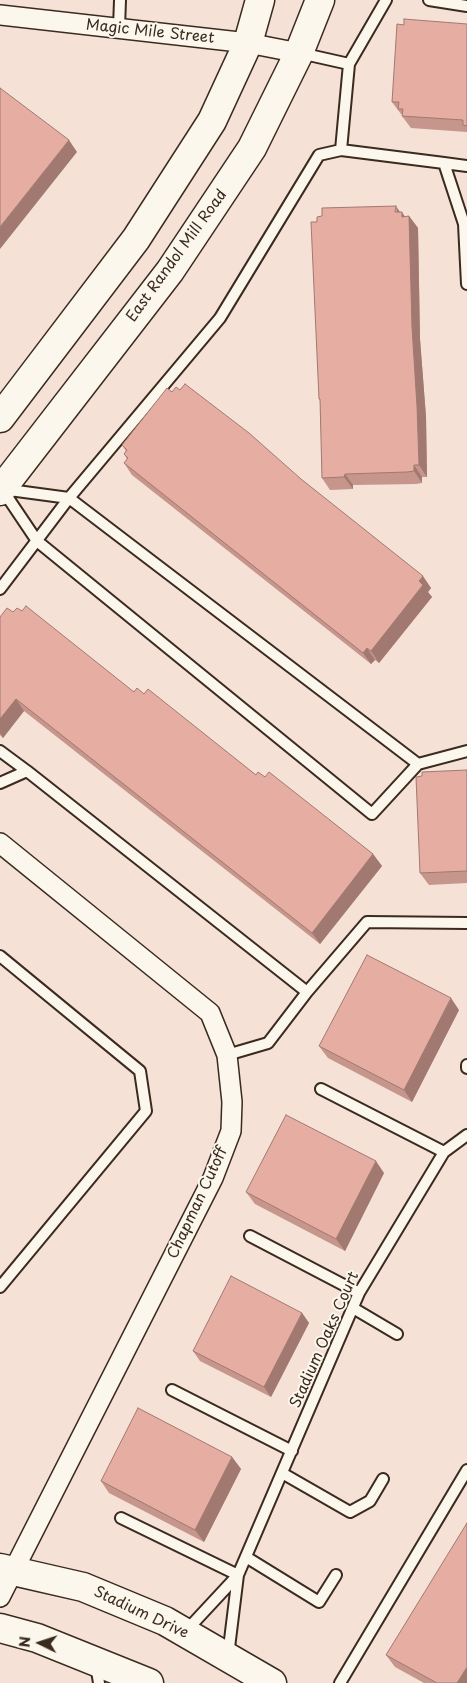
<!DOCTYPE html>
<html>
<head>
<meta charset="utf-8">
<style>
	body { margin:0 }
	#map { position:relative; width:467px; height:1683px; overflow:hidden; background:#f5e1d6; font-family:"Playpen Sans",sans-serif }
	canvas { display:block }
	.north { position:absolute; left:15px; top:1618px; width:50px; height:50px; -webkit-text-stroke:4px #fbf7ec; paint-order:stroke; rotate:274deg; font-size:14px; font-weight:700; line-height:20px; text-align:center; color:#3b2a1e }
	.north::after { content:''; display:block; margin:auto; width:18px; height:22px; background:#3b2a1e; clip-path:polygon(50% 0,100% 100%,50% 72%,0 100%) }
</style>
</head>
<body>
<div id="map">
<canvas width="467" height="1683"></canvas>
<div class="north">N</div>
</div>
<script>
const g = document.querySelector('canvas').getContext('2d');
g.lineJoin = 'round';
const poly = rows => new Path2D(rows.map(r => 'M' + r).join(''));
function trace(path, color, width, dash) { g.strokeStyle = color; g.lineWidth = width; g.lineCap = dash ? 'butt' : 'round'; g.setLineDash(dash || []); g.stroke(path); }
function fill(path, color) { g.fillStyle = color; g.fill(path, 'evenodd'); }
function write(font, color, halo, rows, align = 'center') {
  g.font = font + ' "Playpen Sans",sans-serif'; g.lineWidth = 4; g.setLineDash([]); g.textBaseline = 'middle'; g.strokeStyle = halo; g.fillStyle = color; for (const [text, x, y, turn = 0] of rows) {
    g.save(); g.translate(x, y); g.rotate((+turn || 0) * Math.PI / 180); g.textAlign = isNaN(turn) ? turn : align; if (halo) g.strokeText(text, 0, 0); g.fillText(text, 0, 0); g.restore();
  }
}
const lane = poly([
	[429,0,467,6],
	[119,28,120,0],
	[300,53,349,64,341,150,444,163,464,224,467,284],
	[349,64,386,0],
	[444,163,467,166],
	[2,489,69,498,418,764,372,814,37,541,2,489],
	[0,589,69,498,220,318,319,155,341,150],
	[0,751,27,771],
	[418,764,467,751],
	[0,783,27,771,307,992,367,922,467,923],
	[0,956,140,1071,146,1111,0,1287],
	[227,1055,268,1043,307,992],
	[467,1065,467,1068],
	[321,1089,444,1152],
	[250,1236,359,1293],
	[353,1308,397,1334],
	[172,1390,292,1451],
	[282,1473,350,1512,370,1501,383,1479],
	[121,1518,238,1575,359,1293,444,1152,467,1135],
	[246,1557,319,1602,336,1575],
	[185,1632,238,1575,228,1656],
	[96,1665,99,1683],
	[340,1683,467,1470]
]);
const street = poly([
	[0,15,248,43,299,53],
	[0,843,210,1013,227,1055,232,1102,231,1131,213,1178,0,1597]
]);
const secondary = poly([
	[0,418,136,239,212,121,248,43,260,0],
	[0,491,170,271,252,148,299,53,320,0],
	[0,1568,83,1587,165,1621,272,1683],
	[0,1628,37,1638,149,1683]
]);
trace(lane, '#3b2a1e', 14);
trace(street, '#3b2a1e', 22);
trace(secondary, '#3b2a1e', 31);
trace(lane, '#fbf7ec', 10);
trace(street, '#fbf7ec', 19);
trace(secondary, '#fbf7ec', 28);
fill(poly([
	[467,24,467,132,411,128,402,116,402,114,401,114,392,102,404,25],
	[399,212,405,217,409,216,418,228,420,339,426,417,427,477,422,477,422,483,416,484,353,485,353,489,330,490,322,478,320,401,319,399,317,222],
	[172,392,301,479,431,588,428,592,432,597,379,663,375,660,371,664,132,475,124,463,127,459,124,454,126,451,122,445],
	[13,612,134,692,144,694,256,775,373,854,382,866,320,944,24,711,3,738,0,735,0,617],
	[467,770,467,883,429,885,420,873],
	[459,1010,412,1102,328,1058,319,1046],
	[384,1173,345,1251,255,1204,246,1192],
	[302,1313,309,1323,271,1397,200,1361,193,1351],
	[232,1457,241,1469,204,1542,109,1493,101,1481],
	[386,1655,467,1683,424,1683,395,1667]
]), '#c6958b');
fill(poly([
	[69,140,77,152,0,249,0,227],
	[396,206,402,215,402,212,409,223,409,216,418,228,420,339,426,417,427,477,419,465],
	[414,465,422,477,422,483,414,471],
	[345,474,353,485,353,489,344,477],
	[423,576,431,588,428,592,432,597,379,663,371,651],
	[367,648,375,660,371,664,363,653],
	[16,699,24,711,3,738,0,733,0,719],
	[373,854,382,866,320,944,312,933],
	[451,998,459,1010,412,1102,404,1090],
	[376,1161,384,1173,345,1251,336,1239],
	[302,1313,309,1323,271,1397,264,1387],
	[232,1457,241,1469,204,1542,195,1530],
	[467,1667,467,1683,457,1683]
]), '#a17971');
const building = poly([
	[404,19,467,24,467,126,463,125,463,120,402,116,403,109,398,109,399,102,392,102,397,24,404,25,404,19],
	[0,88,69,140,0,227,0,88],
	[396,206,395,212,402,212,402,217,409,216,412,327,417,406,419,465,414,465,414,471,407,472,345,474,344,477,322,478,320,399,319,399,311,222,317,222,317,217,322,216,322,208,396,206],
	[185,384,249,433,301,479,423,576,419,581,423,585,371,651,367,648,363,653,124,463,128,458,124,454,127,450,122,445,167,388,172,392,176,387,180,390,185,384],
	[26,606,134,692,137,688,144,694,148,689,256,775,258,772,265,777,269,772,373,854,312,933,16,699,0,719,0,617,7,608,13,612,17,608,22,611,26,606],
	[467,770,467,871,420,873,416,777,422,776,422,772,467,770],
	[367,955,451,998,404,1090,319,1046,367,955],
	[286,1115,376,1161,336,1239,246,1192,286,1115],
	[231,1276,302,1313,264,1387,193,1351,231,1276],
	[138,1408,232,1457,195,1530,101,1481,138,1408],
	[467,1523,467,1667,457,1683,437,1683,386,1655,467,1523]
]);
fill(building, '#e6ada2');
trace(building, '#a17971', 1);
write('15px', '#3b2a1e', '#fbf7ec', [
	["Magic Mile Street",150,32,6],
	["East Randol Mill Road",177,256,-54],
	["Chapman Cutoff",198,1203,-65],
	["Stadium Oaks Court",325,1340,-66],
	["Stadium Drive",141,1613,25]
]);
</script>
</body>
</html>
